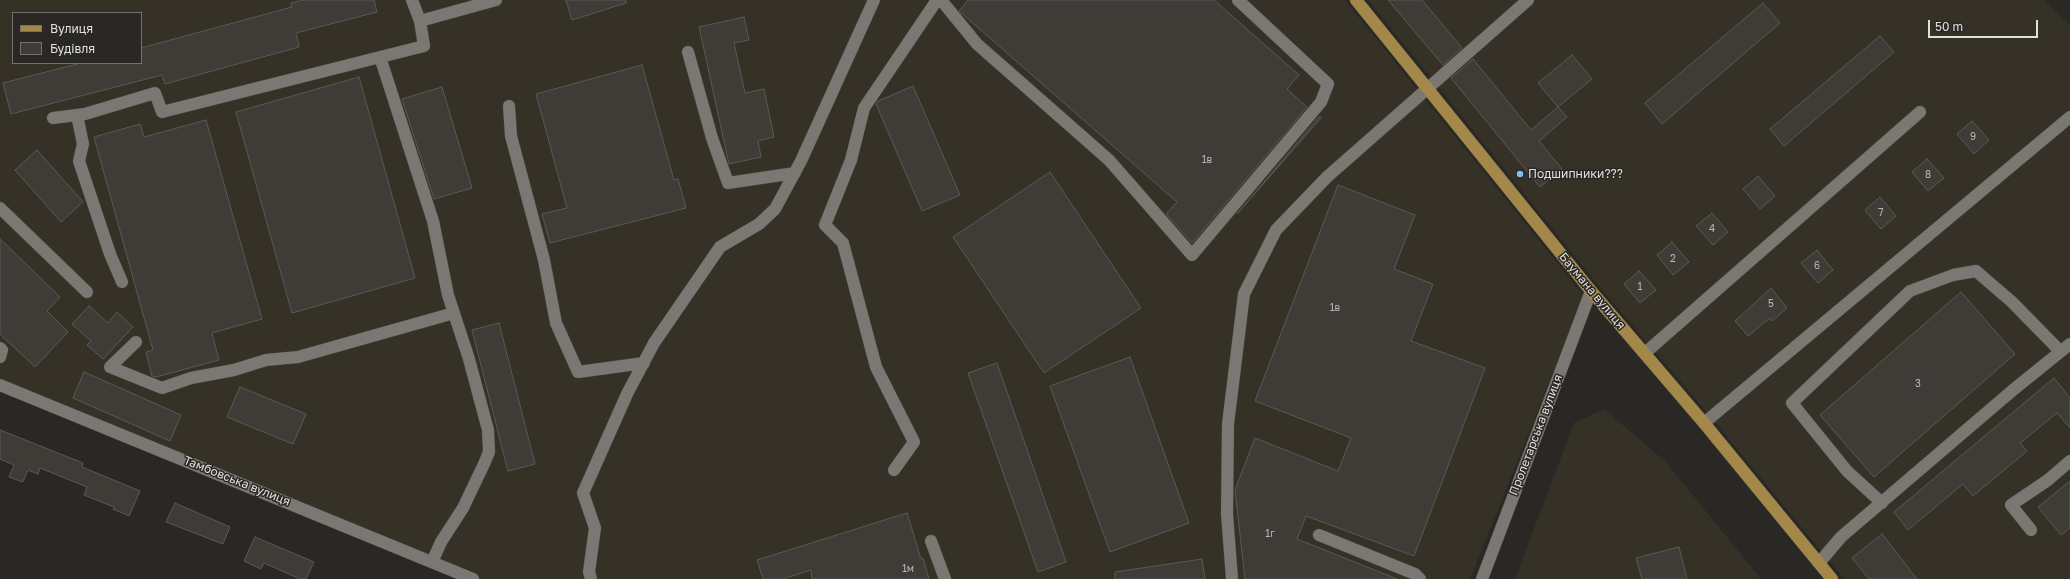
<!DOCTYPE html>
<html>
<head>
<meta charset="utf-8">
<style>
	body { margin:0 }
	#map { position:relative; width:2070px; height:579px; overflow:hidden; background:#2a2824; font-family:"Golos Text",sans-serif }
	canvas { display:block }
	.legend { position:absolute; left:12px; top:12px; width:130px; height:52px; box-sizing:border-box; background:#2a2824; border:1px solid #73726e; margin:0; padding:5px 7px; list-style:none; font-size:12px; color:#e1e0dd }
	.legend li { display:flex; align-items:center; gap:8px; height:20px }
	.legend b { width:20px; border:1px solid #73726e }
	.scale { position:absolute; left:1928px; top:20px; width:110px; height:18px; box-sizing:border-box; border:2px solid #e1e0dd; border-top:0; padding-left:5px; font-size:12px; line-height:14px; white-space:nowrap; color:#e1e0dd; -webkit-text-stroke:3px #2a2824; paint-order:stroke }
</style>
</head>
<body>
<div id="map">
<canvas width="2070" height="579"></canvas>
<ul class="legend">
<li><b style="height:5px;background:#a4884a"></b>Вулиця</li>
<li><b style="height:11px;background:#3f3c38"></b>Будівля</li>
</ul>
<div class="scale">50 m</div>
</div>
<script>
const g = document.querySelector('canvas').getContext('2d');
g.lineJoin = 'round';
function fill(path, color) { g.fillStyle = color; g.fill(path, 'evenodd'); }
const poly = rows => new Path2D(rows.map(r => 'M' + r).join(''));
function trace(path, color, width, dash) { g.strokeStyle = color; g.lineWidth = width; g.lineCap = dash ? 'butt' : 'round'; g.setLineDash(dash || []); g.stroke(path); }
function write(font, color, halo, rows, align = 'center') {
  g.font = font + ' "Golos Text",sans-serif'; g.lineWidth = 3; g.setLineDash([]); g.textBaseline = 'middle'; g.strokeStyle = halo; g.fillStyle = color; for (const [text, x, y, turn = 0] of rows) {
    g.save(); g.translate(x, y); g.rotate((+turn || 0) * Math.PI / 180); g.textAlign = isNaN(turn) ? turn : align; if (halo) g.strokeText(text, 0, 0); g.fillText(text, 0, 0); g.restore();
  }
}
fill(poly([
	[0,0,1345,0,1584,296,1470,579,468,579,11,387,0,378],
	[13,13,141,13,141,63,13,63],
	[1368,0,2044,0,2070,25,2070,579,1844,579,1711,417,1598,285],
	[1604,409,1666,462,1761,579,1515,579,1574,423]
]), '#363127');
const building = poly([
	[303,0,374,0,377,12,296,33,299,47,165,84,162,75,11,114,3,83,81,63,141,63,141,48,292,7,291,3,303,0],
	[566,0,626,0,626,3,572,20,566,0],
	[968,0,1214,0,1299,75,1287,89,1307,107,1192,243,1166,214,1177,202,959,11,968,0],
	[1388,0,1422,0,1462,48,1443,65,1388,0],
	[1763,3,1780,23,1662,124,1645,103,1763,3],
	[744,17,749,40,734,43,745,93,764,89,774,137,758,141,761,157,729,164,699,27,744,17],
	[1880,36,1894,52,1784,146,1770,129,1880,36],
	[1572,55,1592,79,1558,107,1538,83,1572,55],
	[1473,59,1531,130,1558,107,1567,117,1539,141,1562,169,1540,187,1451,78,1473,59],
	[642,65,674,180,678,179,686,208,550,243,542,214,567,208,536,94,642,65],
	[359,77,415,278,292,313,236,112,359,77],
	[913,86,960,195,922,211,876,104,878,101,913,86],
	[442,87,472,188,434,199,402,99,442,87],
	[1319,117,1321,118,1237,214,1319,117],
	[206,120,262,319,212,333,219,360,156,377,152,376,146,352,153,350,94,137,140,124,144,137,206,120],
	[1972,121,1989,140,1974,154,1957,134,1972,121],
	[37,150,83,202,61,222,15,170,37,150],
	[1927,159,1944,178,1928,191,1912,172,1927,159],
	[1050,172,1141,308,1044,373,953,237,1050,172],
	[1758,176,1775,196,1760,209,1743,189,1758,176],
	[1338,185,1415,215,1394,269,1433,284,1411,341,1485,368,1414,556,1306,516,1297,539,1397,579,1245,579,1235,490,1255,438,1338,471,1351,438,1255,401,1338,185],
	[1880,197,1896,216,1881,229,1865,210,1880,197],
	[1712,213,1728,232,1713,245,1696,226,1712,213],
	[0,239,60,297,47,311,68,332,35,367,0,334,0,239],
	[1672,242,1689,262,1673,275,1657,255,1672,242],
	[1817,250,1833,270,1818,283,1801,263,1817,250],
	[1639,271,1656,290,1640,303,1624,284,1639,271],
	[1771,288,1787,308,1772,321,1770,318,1748,336,1735,321,1771,288],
	[1961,292,2015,354,1874,477,1820,415,1961,292],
	[89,306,108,323,117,312,133,327,103,359,87,345,91,341,72,324,89,306],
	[499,323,535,464,508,471,472,330,499,323],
	[1130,357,1189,523,1110,552,1050,386,1130,357],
	[997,363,1066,562,1038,572,968,373,997,363],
	[84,372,181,415,170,441,73,398,84,372],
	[2054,378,2070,398,2070,428,2057,413,2020,443,2027,451,1973,496,1963,484,1908,530,1894,512,2054,378],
	[240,387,306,414,293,444,227,417,240,387],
	[0,430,83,463,82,467,140,491,129,516,113,509,114,507,84,495,87,487,40,468,38,474,28,470,23,482,9,477,14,465,0,459,0,430],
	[2070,481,2070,528,2061,535,2038,507,2070,481],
	[175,503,230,527,223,544,166,522,175,503],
	[907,513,921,559,923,558,929,579,812,579,811,570,783,579,763,579,757,560,907,513],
	[1882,534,1917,579,1869,579,1852,558,1882,534],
	[255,537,314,562,306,579,300,579,264,563,261,569,244,561,255,537],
	[1679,547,1687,579,1642,579,1636,558,1679,547],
	[1202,559,1205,579,1115,579,1115,572,1202,559]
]);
fill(building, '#3f3c38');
trace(building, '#5b5954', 1);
const minor = poly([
	[412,0,420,21,496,0],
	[941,0,977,44,1109,160,1192,255,1321,102,1328,84,1238,0],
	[688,52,712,138,728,183,795,173],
	[380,57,433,221,448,295,469,359,488,430,489,452,484,464,463,508,441,542,432,562],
	[509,106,511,136,544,260,556,323,578,372,644,363],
	[77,115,83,144,79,161,110,254,122,282],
	[53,118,85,114,155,93,162,112,424,46,420,21],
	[0,208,87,292],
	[136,342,110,367,162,388,191,378,234,370,266,360,298,357,454,313],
	[0,348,2,350,0,357],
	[1645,353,1920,112],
	[0,385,473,579],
	[1704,423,2070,117],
	[894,470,914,442,876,367,843,243,825,225,851,160,864,108,937,0],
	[1882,503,1847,471,1792,403,1910,291,1953,275,1976,271,2012,302,2060,351],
	[2031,530,2011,505,2048,480,2070,461],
	[1319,535,1415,574,1420,579],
	[931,541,945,579],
	[1819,563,1841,537,2013,390,2070,344],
	[591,579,589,572,595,528,583,493,627,394,654,343,720,247,759,224,775,209,801,161,874,0],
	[1232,579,1227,514,1228,424,1244,294,1276,230,1327,177,1528,0],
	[1482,579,1591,291]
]);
const major = poly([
	[1356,0,1591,291,1704,423,1832,579]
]);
trace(minor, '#44433f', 13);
trace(major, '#44433f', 13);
trace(minor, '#7b7873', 12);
trace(major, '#a4884a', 12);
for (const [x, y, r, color] of [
	[1520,174,4,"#7bbef8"]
]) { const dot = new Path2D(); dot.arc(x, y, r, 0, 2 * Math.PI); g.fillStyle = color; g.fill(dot); trace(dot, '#2a2824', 1.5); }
write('10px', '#b8b7b4', null, [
	["9",1973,137],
	["1в",1207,160],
	["8",1928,175],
	["7",1881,213],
	["4",1712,229],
	["2",1673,259],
	["6",1817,266],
	["1",1640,287],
	["5",1771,304],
	["1в",1335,308],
	["3",1918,384],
	["1г",1270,534],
	["1м",908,569]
]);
write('12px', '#e1e0dd', '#2a2824', [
	["Подшипники???",1528,174]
], 'left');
write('12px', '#e1e0dd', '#2a2824', [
	["Баумана вулиця",1592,291,50],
	["Пролетарська вулиця",1536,435,-69],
	["Тамбовська вулиця",237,481,22]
]);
</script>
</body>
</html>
